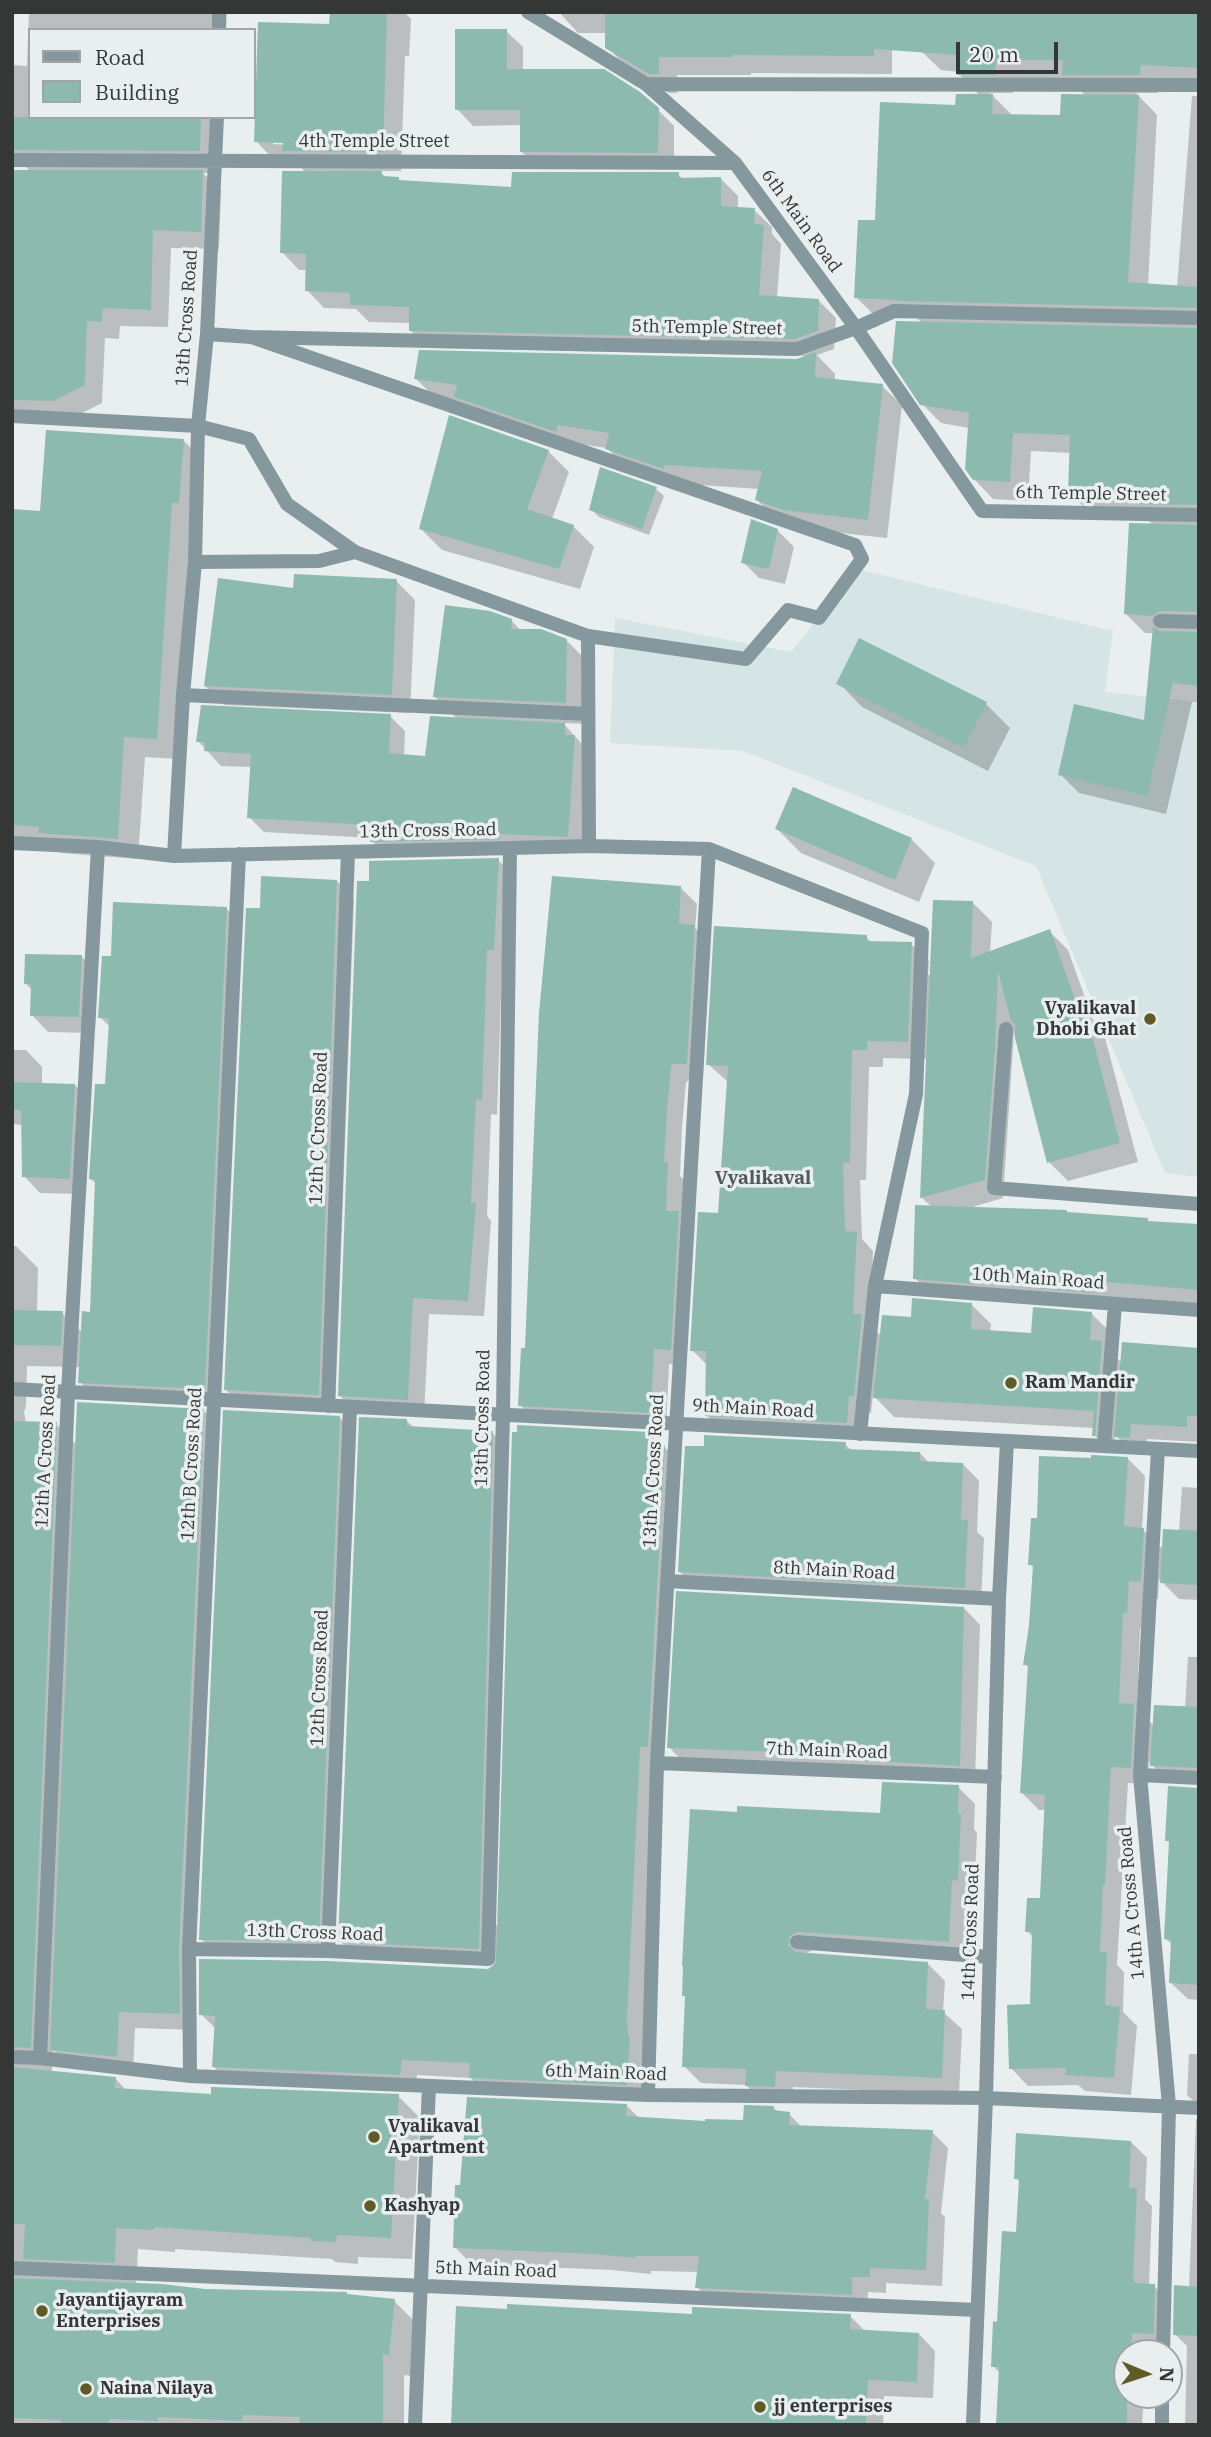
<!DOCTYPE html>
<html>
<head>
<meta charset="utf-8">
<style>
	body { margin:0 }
	#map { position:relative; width:1211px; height:2437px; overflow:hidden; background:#e9eeee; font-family:"IBM Plex Serif",serif }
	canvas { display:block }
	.frame { position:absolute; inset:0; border:14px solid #353737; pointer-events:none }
	.legend { position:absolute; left:28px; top:28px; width:228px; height:91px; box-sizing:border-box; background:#e9eeee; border:2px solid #a1a5a5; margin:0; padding:9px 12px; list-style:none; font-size:21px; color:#353737 }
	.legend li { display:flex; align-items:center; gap:14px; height:35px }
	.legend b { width:35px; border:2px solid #a1a5a5 }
	.north { position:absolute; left:1113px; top:2339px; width:70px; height:70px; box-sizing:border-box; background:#e9eeee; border:2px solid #a1a5a5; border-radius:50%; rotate:92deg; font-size:19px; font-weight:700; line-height:28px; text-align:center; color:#353737 }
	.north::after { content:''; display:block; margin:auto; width:24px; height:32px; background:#5f5a26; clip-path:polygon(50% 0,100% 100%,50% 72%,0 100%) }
	.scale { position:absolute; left:956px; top:42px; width:102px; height:32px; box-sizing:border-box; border:4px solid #353737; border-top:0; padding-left:9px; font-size:21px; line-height:24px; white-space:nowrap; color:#353737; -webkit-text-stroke:5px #e9eeee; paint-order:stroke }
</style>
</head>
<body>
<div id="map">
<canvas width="1211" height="2437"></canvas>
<div class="frame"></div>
<ul class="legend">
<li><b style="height:9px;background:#84989d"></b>Road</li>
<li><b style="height:19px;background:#8cbaaf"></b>Building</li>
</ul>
<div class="north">N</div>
<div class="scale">20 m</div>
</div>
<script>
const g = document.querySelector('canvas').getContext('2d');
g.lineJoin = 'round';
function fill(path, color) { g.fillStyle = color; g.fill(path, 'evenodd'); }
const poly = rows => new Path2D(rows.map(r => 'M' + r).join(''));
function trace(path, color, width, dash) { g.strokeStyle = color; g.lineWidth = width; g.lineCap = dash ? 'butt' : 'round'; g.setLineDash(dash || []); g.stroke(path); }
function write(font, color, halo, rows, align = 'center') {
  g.font = font + ' "IBM Plex Serif",serif'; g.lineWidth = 7; g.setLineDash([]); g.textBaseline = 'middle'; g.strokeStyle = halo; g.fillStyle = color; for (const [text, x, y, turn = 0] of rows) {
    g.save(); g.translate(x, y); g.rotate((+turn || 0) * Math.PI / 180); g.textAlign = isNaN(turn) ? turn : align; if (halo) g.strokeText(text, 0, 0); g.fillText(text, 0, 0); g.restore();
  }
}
fill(poly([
	[857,569,1113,631,1105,692,1199,702,1199,1177,1165,1173,1036,866,743,751,610,743,615,618,791,652]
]), '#d5e4e4');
fill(poly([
	[29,12,227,12,226,30,30,30,30,117,223,117,221,173,203,173,221,190,219,249,171,248,168,327,120,326,119,339,105,338,102,403,72,418,12,412,12,170,30,171,12,152,13,65,27,66],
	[332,12,404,12,411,19,409,56,405,56,401,171,379,171,387,178,398,179,401,182,512,189,678,174,683,179,721,179,738,196,738,209,754,210,772,227,772,234,781,244,777,298,819,301,836,318,834,349,817,355,835,374,835,381,882,386,902,405,887,538,804,529,777,520,757,500,760,489,684,484,626,468,607,448,578,444,475,416,461,402,436,398,416,379,797,360,809,356,428,348,410,330,411,323,369,322,356,309,324,308,307,290,307,270,299,270,282,252,306,173,295,161,275,161,256,141,331,26],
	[273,141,291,142,291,145,273,144],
	[559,12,892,12,892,74,751,73,751,75,677,75,677,93,669,93,626,66,607,47,607,33,578,33],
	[1199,12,1199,85,1159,83,1158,93,1136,93,1157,115,1148,285,1177,287,1192,96,1199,96,1199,702,1192,702,1166,814,1079,793,1060,774,1146,722,1154,633,1145,633,1126,614,1153,525,1142,514,1089,512,1070,493,1071,453,1031,451,1028,501,993,499,974,479,969,428,941,423,922,404,922,323,917,318,875,316,856,297,877,222,956,107,980,96,959,74,959,72,941,70,922,52],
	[1014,78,1067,78,1086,96,1061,117,1013,116,990,93,1013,93],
	[506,31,523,47,523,70,657,109,674,126,674,169,538,168,522,152,522,125,473,126,457,109],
	[183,440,204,461,177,759,145,757,138,859,61,853,55,847,12,844,12,511,42,513],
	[548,451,569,472,552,519,573,526,594,547,580,589,442,550,421,529],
	[656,489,664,496,649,535,599,517,591,509],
	[777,530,794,547,785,584,759,578,743,562],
	[396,581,415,600,410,713,224,705,205,686],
	[511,620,521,631,566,640,588,662,586,724,563,723,589,752,583,851,387,856,372,841,372,838,264,832,249,817,252,767,221,766,198,741,390,716,405,731,404,756,426,758,457,719,434,696],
	[839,683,986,704,1010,728,988,771,862,707],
	[777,829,911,839,935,863,919,902,801,853],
	[498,860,514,876,502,965,497,1115,491,1114,487,1216,491,1221,484,1316,429,1314,424,1415,356,1412,340,1396,370,883],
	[337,881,354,899,335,1412,243,1407,226,1390,261,910],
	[681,888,697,904,695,928,710,943,703,1080,689,1079,686,1083,682,1127,680,1176,684,1180,686,1365,669,1364,666,1428,536,1421,520,1405,527,1350],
	[973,903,992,922,990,953,1049,931,1068,950,1093,1020,1103,1030,1138,1162,1068,1181,1049,1162,1014,1032,1003,1198,969,1208,1147,1219,1151,1223,1199,1225,1199,1304,931,1295,915,1278,932,1207,921,1197,928,1059,883,1058,883,1067,869,1067,866,1180,860,1180,862,1239,873,1251,870,1324,881,1336,913,1319,972,1305,991,1324,990,1332,1032,1335,1091,1313,1111,1333,1109,1350,1122,1363,1199,1349,1199,1442,1147,1439,1146,1454,1133,1453,1115,1435,1113,1454,1094,1435,1094,1428,894,1417,873,1395,871,1413,865,1413,864,1440,724,1432,706,1415,707,1365,692,1350,720,1215,728,1082,708,1064,866,937,872,943,911,944,929,961,928,975,932,975],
	[226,908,242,925,220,1405,96,1398,80,1382,81,1367,27,1366,26,1406,24,1412,26,1423,56,1424,77,1445,203,1410,220,1427,195,1966,196,2030,135,2028,133,2073,69,2066,53,2050,52,2072,115,2078,127,2091,212,2096,398,2096,420,2118,412,2259,358,2257,358,2264,335,2262,332,2259,175,2249,175,2252,138,2249,136,2285,205,2291,394,2301,416,2323,411,2376,404,2375,404,2425,12,2425,12,1246,16,1246,38,1268,37,1312,62,1313,83,1333,91,1313,96,1184,91,1179,107,1086,110,1027,100,1017,113,958],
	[82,957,98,973,95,1033,48,1032,32,1015,33,991,26,984],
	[12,1050,26,1050,42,1067,42,1085,75,1085,91,1102,86,1194,40,1193,24,1176,23,1125,12,1124],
	[339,1417,356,1434,334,1957,217,1955,201,1939],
	[407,1421,414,1428,492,1433,508,1449,495,1925,499,1925,519,1434,649,1434,681,1462,643,2100,486,2093,471,2078,417,2075,416,2090,230,2083,214,2067,216,2029,201,2014,488,1970,500,1965,356,1957,340,1941],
	[845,1444,852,1451,920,1453,929,1463,963,1464,979,1481,977,1532,984,1538,981,1603,695,1587,679,1571],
	[1128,1459,1145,1476,1142,1529,1164,1550,1179,1532,1182,1487,1199,1488,1199,1600,1179,1599,1159,1579,1158,1599,1146,1598,1144,1630,1140,1629,1137,1708,1154,1726,1185,1708,1188,1657,1199,1657,1199,1784,1169,1782,1149,1762,1148,1784,1128,1783,1117,1965,1124,1972,1123,2012,1137,2026,1131,2095,1085,2091,1078,2085,1028,2086,1011,2068,1032,2006,1034,1938,1027,1931,1042,1900,1046,1810,1039,1810,1021,1792,1030,1669,1025,1664,1035,1569,1030,1564,1039,1520],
	[964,1608,980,1625,975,1781,685,1764,669,1747],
	[958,1787,975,1804,974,1829,977,1833,974,1897,968,1897,965,1959,815,1949,804,1954,928,1964,945,1981,943,2012,962,2029,959,2094,793,2087,791,2103,764,2103,746,2085,701,2083,684,2066,687,1998,684,1996,882,1815],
	[1199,1789,1199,2000,1188,1999,1171,1983,1173,1945,1166,1939,1171,1844,1167,1840],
	[1189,2054,1199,2054,1199,2106,1187,2095],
	[626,2105,639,2118,706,2123,745,2122,773,2107,778,2112,789,2114,803,2128,932,2132,948,2148,941,2213,945,2217,942,2286,886,2283,886,2293,868,2292,867,2310,713,2304,697,2287,699,2272,651,2271,651,2274,612,2270,471,2264,455,2247],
	[1196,2119,1199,2119,1199,2425,1185,2425,1187,2346,1175,2334,1189,2288],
	[1131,2142,1147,2158,1145,2199,1152,2206,1149,2286,1154,2286,1170,2302,1169,2349,1147,2348,1147,2353,1127,2353,1127,2395,1144,2395,1142,2425,998,2425,1001,2374,993,2366,999,2323,1018,2233,1020,2183,1016,2178],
	[693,2316,850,2316,866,2332,919,2334,935,2351,933,2398,884,2396,883,2425,453,2425]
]), '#0003');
fill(poly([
	[330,12,387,12,383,152,282,151,283,143,254,142,258,22,329,24],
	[605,12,1199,12,1199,68,1141,65,1140,75,1062,75,1063,60,996,60,995,75,957,75,958,55,874,49,874,56,733,55,733,57,659,57,659,74,649,74,605,48],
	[455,29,507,29,507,69,604,69,640,92,659,108,658,153,520,152,520,110,455,110],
	[956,94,993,94,992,114,1060,115,1061,94,1139,95,1128,282,1199,287,1199,308,898,301,898,300,854,298,858,220,875,220,880,102,955,105],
	[12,117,201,117,200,151,12,150],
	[12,170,203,170,201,232,153,230,151,310,103,308,102,322,87,321,85,385,53,401,12,400],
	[282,171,382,171,382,176,399,177,399,180,511,187,512,172,679,172,679,178,721,177,721,206,755,208,754,224,764,225,759,295,819,299,818,331,795,339,409,331,409,307,350,305,350,293,305,291,306,254,280,253],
	[896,321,1199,328,1199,505,1130,504,1130,496,1068,493,1070,435,1013,433,1010,482,973,480,965,469,969,413,920,405,892,363],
	[419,350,797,359,816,352,815,377,883,384,868,520,783,510,755,500,762,471,665,465,664,469,605,449,609,433,558,425,556,432,454,397,457,385,414,379],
	[449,415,549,450,527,509,574,525,559,569,419,529],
	[46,430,184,439,179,503,172,503,157,739,124,737,118,839,38,833,39,827,12,825,12,509,40,511],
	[600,467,657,487,642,529,589,510],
	[751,519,778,529,769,569,741,563],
	[1129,523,1199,525,1199,612,1160,611,1152,616,1124,614],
	[294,574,397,579,392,695,204,686,218,578,293,588],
	[445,605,490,611,512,619,511,629,541,629,567,639,566,703,433,697],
	[1153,627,1160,631,1199,632,1199,686,1173,683,1147,796,1058,775,1074,704,1144,720],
	[859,638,987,702,964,748,836,684],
	[201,705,391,714,389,753,425,756,430,716,565,723,565,735,575,735,568,837,500,834,500,839,370,842,371,825,247,818,251,754,204,751,205,742,196,742],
	[793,787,912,838,895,880,775,829],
	[499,858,494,950,487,950,482,1100,476,1099,471,1203,476,1203,468,1301,413,1298,408,1400,338,1396,357,881,369,881,369,861],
	[261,876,337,880,319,1395,224,1390,246,908,260,908],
	[552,876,681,886,679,924,695,925,687,1064,672,1064,671,1067,667,1110,664,1162,668,1162,666,1211,679,1211,671,1350,654,1349,651,1413,518,1406,521,1348,525,1348,539,1013],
	[933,900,973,901,971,958,1050,929,1079,1011,1085,1009,1120,1143,1047,1163,1015,1038,1015,1025,1011,1021,998,971,995,1049,985,1180,920,1198],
	[113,902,227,907,205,1389,78,1383,82,1311,90,1312,95,1180,89,1179,95,1084,105,1084,109,1023,108,1018,98,1018,102,956,111,956],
	[714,926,867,935,867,941,912,942,908,1042,867,1041,867,1050,852,1050,850,1163,843,1163,845,1231,857,1232,853,1314,862,1314,854,1397,849,1396,847,1423,705,1416,706,1351,690,1351,698,1212,718,1213,728,1066,706,1065],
	[25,954,82,955,79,1017,30,1016,31,984,24,984],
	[12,1082,75,1084,70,1179,22,1177,21,1110,12,1110],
	[915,1205,1067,1210,1067,1212,1148,1218,1148,1221,1199,1224,1199,1290,1095,1281,1094,1293,1034,1288,1035,1277,974,1275,974,1284,913,1279],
	[912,1298,972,1303,971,1329,1031,1333,1033,1307,1092,1312,1090,1340,1102,1341,1095,1436,1092,1436,1094,1411,873,1398,882,1315,911,1317],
	[12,1310,63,1311,61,1346,12,1345],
	[1122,1342,1199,1348,1199,1416,1187,1416,1187,1427,1131,1424,1130,1438,1114,1437],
	[77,1402,204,1409,179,1949,180,2014,119,2012,117,2057,50,2050],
	[223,1410,340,1416,319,1941,199,1940],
	[359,1417,407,1419,407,1426,493,1431,479,1949,338,1942],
	[12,1421,57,1422,31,2048,12,2047],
	[517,1425,650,1432,649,1442,652,1444,665,1445,648,1747,640,1747,627,2020,628,2036,630,2036,627,2085,469,2078,470,2063,402,2060,400,2075,212,2067,215,2016,199,2015,199,1959,328,1961,488,1969,496,1963,512,1432,517,1432],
	[704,1435,846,1442,845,1449,920,1452,920,1461,963,1463,961,1520,968,1520,965,1588,678,1572,685,1446,704,1446],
	[1091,1455,1128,1457,1124,1526,1144,1528,1141,1582,1129,1581,1127,1613,1123,1613,1119,1703,1134,1704,1131,1768,1111,1767,1105,1885,1103,1885,1100,1952,1107,1952,1105,2005,1120,2007,1114,2078,1065,2075,1066,2068,1009,2069,1007,2005,1030,2004,1032,1932,1025,1932,1027,1898,1040,1898,1045,1795,1020,1793,1028,1665,1023,1665,1029,1626,1033,1565,1028,1565,1031,1518,1037,1518,1039,1456,1091,1458],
	[1163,1529,1199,1531,1199,1585,1160,1583],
	[676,1591,964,1607,960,1766,784,1756,784,1752,667,1748],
	[1154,1705,1199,1707,1199,1768,1150,1766],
	[882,1782,959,1785,958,1814,961,1814,958,1881,952,1880,949,1942,798,1932,790,1936,788,1945,796,1952,928,1962,926,2009,945,2010,942,2078,776,2071,775,2087,745,2086,746,2069,682,2067,685,1996,682,1996,683,1966,682,1966,690,1809,737,1812,737,1806,880,1813],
	[1168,1786,1199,1788,1199,1985,1169,1983,1171,1940,1164,1939,1169,1841,1165,1841],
	[12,2067,116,2077,115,2088,211,2094,211,2087,399,2094,391,2238,337,2235,336,2242,311,2241,311,2238,154,2227,154,2230,116,2228,115,2263,23,2259,25,2224,12,2224],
	[467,2097,627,2104,626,2116,705,2121,705,2119,743,2120,744,2105,774,2106,773,2110,790,2112,789,2125,933,2130,925,2199,929,2199,926,2270,870,2268,870,2277,852,2277,852,2295,695,2288,699,2256,635,2256,635,2258,595,2254,453,2248,455,2185,460,2185],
	[1016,2133,1131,2141,1129,2188,1137,2188,1133,2281,1135,2281,1135,2283,1155,2284,1154,2334,1132,2333,1131,2353,1127,2353,1127,2425,996,2425,999,2367,991,2367,993,2321,997,2322,1002,2231,1016,2232,1019,2179,1014,2179],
	[12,2278,162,2284,205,2289,347,2292,347,2294,395,2299,389,2355,383,2354,383,2425,299,2425,300,2417,243,2415,242,2421,158,2417,158,2421,109,2419,109,2425,61,2423,61,2420,12,2418],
	[1174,2285,1199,2287,1199,2336,1173,2335],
	[507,2304,692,2314,692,2307,851,2314,850,2329,919,2333,917,2382,868,2380,866,2425,451,2425,456,2306,507,2309]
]), '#8cbaaf');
trace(poly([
	[1006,1029,994,1188,1199,1204]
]), '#84989d', 14);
trace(poly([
	[528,12,646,84,735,163,856,328,982,511,1199,515],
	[219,30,219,12],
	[646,84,1199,85],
	[12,160,735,163],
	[207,334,251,337,797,349,856,328,894,311,1199,318],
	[12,416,198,426,249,439,287,504,355,552,588,636,746,659,788,610,819,618,862,559,855,545,251,337],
	[195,562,319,561,355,552],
	[1160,621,1199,622],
	[588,636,589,846],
	[183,695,588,714],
	[12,843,98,847,174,856,510,848,503,1416,488,1959,328,1951,189,1949],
	[510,848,589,846,709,849,922,933,916,1094,875,1286,860,1434],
	[174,856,183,695,195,562,198,426,207,334,217,117],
	[875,1286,1199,1310],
	[12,1389,1199,1451],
	[328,1406,348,852],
	[1104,1446,1115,1304],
	[1158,1449,1140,1775,1169,2106,1163,2353],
	[667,1581,999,1599],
	[657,1763,995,1777],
	[1140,1775,1199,1778],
	[797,1942,990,1957],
	[328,1951,350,1407],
	[12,2057,40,2058,190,2076,648,2095,986,2098,1199,2108],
	[40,2058,68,1392,98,847],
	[190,2076,189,1949,239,854],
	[648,2095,657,1763,709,849],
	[12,2268,977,2310],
	[415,2425,429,2086],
	[973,2425,986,2098,999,1599,1007,1441],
	[1162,2425,1162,2395]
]), '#84989d', 14);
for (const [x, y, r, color] of [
	[1150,1019,7,"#5f5a26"],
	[1011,1383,7,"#5f5a26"],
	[374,2137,7,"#5f5a26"],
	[370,2206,7,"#5f5a26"],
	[42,2311,7,"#5f5a26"],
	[86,2389,7,"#5f5a26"],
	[760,2407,7,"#5f5a26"]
]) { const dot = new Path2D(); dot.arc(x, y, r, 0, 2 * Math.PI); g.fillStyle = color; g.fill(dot); trace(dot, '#e9eeee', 2.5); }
write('18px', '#353737', '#e9eeee', [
	["4th Temple Street",374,142],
	["6th Main Road",801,221,54],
	["13th Cross Road",187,318,-86],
	["5th Temple Street",707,328,1],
	["6th Temple Street",1091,494,1],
	["13th Cross Road",428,831,-1],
	["12th C Cross Road",319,1128,-88],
	["10th Main Road",1038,1279,4],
	["9th Main Road",753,1409,3],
	["13th Cross Road",483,1418,-89],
	["12th A Cross Road",46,1451,-87],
	["12th B Cross Road",192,1464,-87],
	["13th A Cross Road",654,1471,-87],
	["8th Main Road",834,1571,3],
	["12th Cross Road",320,1678,-88],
	["7th Main Road",827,1751,2],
	["14th A Cross Road",1132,1903,-95],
	["14th Cross Road",971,1932,-88],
	["13th Cross Road",315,1933,2],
	["6th Main Road",606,2073,2],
	["5th Main Road",496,2270,2]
]);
write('bold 18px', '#353737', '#e9eeee', [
	["Vyalikaval",1136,1009,"right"],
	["Dhobi Ghat",1136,1030,"right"],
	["Ram Mandir",1025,1383],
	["Vyalikaval",388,2127],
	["Apartment",388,2148],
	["Kashyap",384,2206],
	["Jayantijayram",56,2301],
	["Enterprises",56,2322],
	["Naina Nilaya",100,2389],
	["jj enterprises",774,2407]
], 'left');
write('bold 19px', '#535757', '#e9eeee', [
	["Vyalikaval",763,1179]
]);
</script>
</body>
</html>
